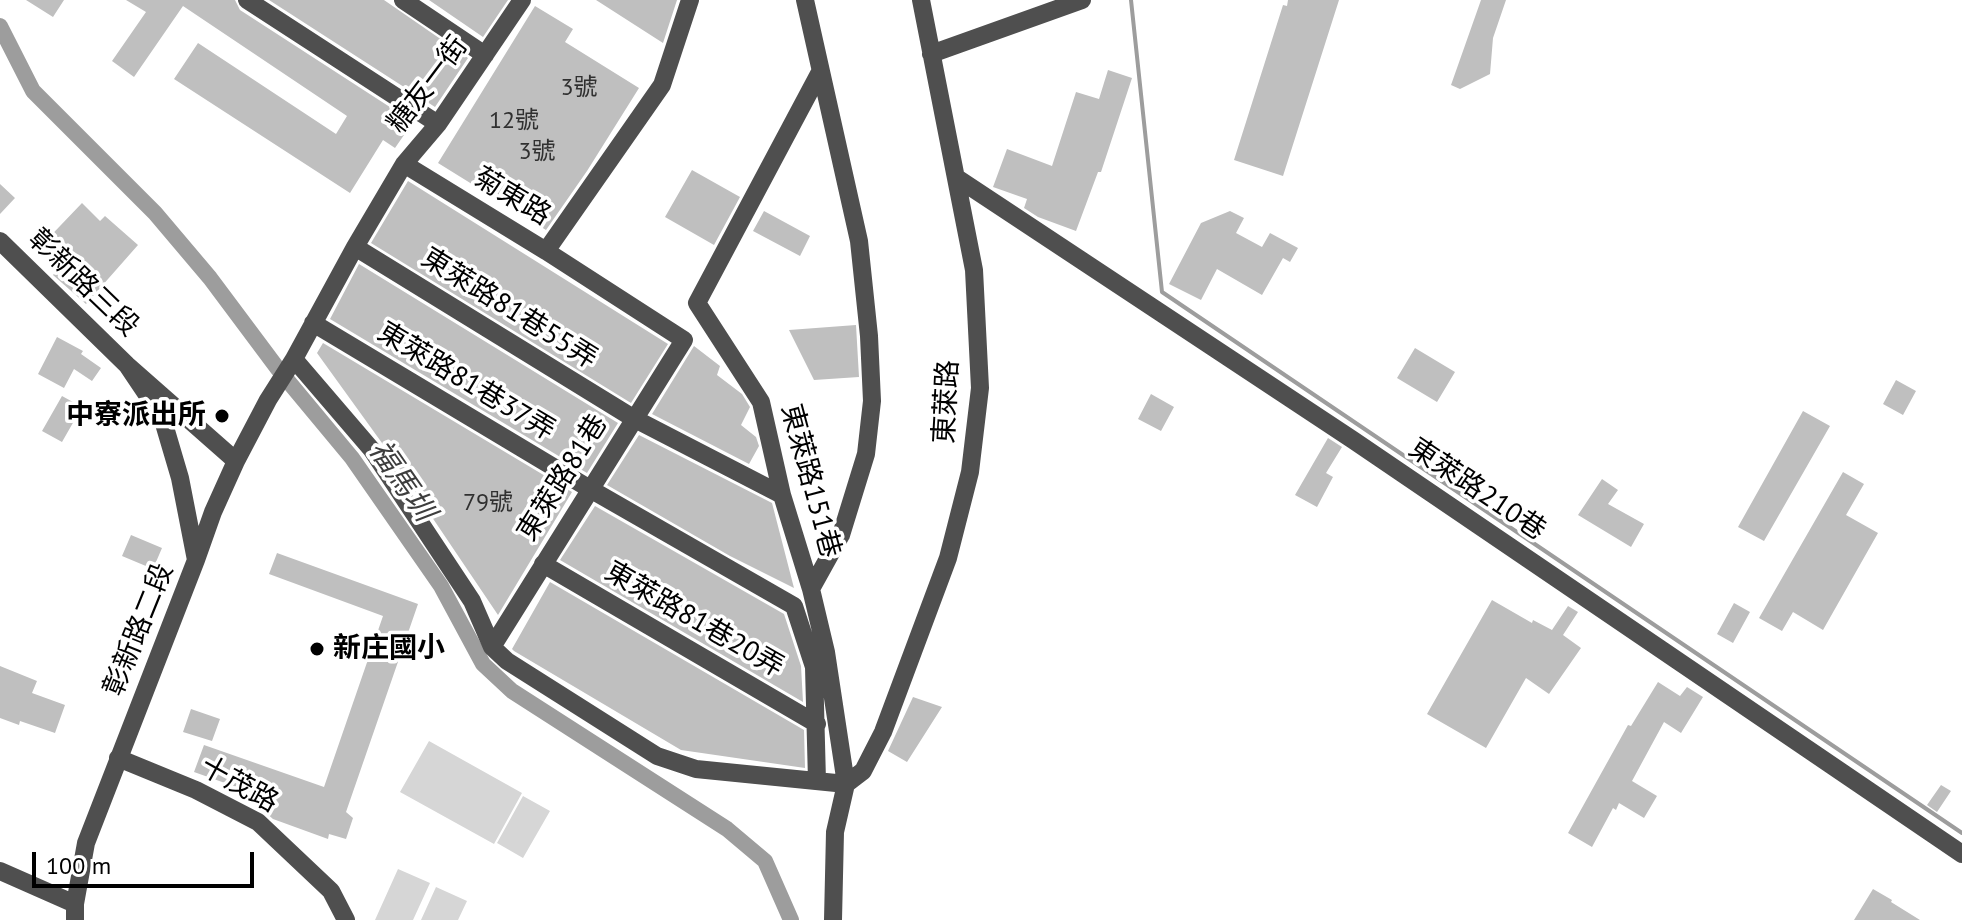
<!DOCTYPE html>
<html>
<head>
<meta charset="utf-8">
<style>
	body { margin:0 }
	#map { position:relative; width:1962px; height:920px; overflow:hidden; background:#fff; font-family:"PT Sans",sans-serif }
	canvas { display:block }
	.scale { position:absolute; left:32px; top:852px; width:222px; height:36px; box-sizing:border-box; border:4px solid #000; border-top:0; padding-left:10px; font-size:24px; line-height:28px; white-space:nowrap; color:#000; -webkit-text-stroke:6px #fff; paint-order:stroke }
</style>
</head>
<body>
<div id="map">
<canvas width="1962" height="920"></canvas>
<div class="scale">100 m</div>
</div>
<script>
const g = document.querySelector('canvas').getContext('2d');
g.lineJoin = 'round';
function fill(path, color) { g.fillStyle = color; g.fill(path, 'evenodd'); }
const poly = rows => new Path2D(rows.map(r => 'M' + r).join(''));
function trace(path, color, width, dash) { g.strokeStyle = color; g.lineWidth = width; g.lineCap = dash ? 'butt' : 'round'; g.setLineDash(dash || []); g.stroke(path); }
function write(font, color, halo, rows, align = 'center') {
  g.font = font + ' "PT Sans","Noto Sans TC",sans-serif'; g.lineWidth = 7; g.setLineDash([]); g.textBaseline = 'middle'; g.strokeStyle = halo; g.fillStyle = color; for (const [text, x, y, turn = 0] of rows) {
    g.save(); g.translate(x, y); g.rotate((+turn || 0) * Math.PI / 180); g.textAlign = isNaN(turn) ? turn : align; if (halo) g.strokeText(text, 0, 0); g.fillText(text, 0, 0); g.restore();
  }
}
fill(poly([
	[429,741,522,793,494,844,400,792],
	[523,796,550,811,523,858,497,843],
	[398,869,430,883,413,920,375,920],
	[436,887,467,901,458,920,421,920]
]), '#d6d6d6');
trace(poly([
	[1131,0,1162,292,1962,833]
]), '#9d9d9d', 4);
trace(poly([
	[0,26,33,91,155,213,210,278,278,369,352,458,441,586,483,664,512,691,727,829,765,861,791,920]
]), '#9d9d9d', 16);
fill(poly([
	[26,0,64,0,53,17],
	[126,0,235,0,240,10,413,122,395,148,383,140,350,193,174,79,198,43,336,134,347,116,183,6,134,77,112,61,146,12],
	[269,0,384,0,468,58,435,107],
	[429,0,508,0,483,37],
	[596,0,677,0,663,43],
	[1288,0,1339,0,1283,176,1234,160,1283,5,1287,6],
	[1481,0,1506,0,1493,38,1490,74,1460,89,1451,85],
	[535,6,573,29,565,42,639,88,587,171,546,230,438,163],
	[1108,70,1132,78,1101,172,1098,172,1076,231,1038,217,1024,208,1027,199,993,187,1007,149,1052,166,1076,92,1099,99],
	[692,170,740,197,714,245,665,217],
	[408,181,668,344,631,403,371,243],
	[0,184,15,198,0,214],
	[82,203,100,221,105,216,138,245,86,304,53,275,58,269,38,249],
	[764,211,810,236,800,256,753,231],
	[1230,211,1244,218,1236,233,1262,247,1270,233,1298,248,1290,262,1283,258,1262,295,1217,269,1201,300,1169,284,1201,223],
	[359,264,618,423,587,473,330,319],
	[856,325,859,377,814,380,789,330],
	[57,337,83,351,81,354,101,368,92,381,74,369,64,388,38,374],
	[323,343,572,492,498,615,382,443,317,353],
	[694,346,720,366,717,375,742,394,750,407,741,425,756,437,759,446,749,464,652,414],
	[1415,348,1455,372,1437,402,1397,378],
	[1896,380,1916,391,1903,415,1883,404],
	[1151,394,1174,407,1161,431,1138,419],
	[62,396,82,407,62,442,42,431],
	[1803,411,1830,426,1764,541,1738,527],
	[639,435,772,503,794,588,730,556,607,485],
	[1328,438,1342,447,1326,473,1333,477,1317,507,1295,495],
	[1843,472,1864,484,1846,515,1878,533,1823,630,1793,612,1782,631,1759,618],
	[1602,479,1618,490,1608,504,1644,524,1631,547,1578,515],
	[595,506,784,614,801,666,803,702,560,560],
	[131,535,162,548,153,569,122,556],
	[277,553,418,604,346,812,353,818,346,839,329,834,328,839,273,819,265,812,270,799,194,772,204,745,324,787,383,616,269,574],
	[550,582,804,730,805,768,681,750,514,651,512,649],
	[1492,600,1532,623,1533,620,1552,630,1568,606,1578,612,1563,635,1581,648,1549,694,1526,678,1486,748,1427,714],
	[1734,603,1750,612,1733,643,1717,634],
	[0,666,37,681,32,693,65,705,55,733,20,721,19,725,0,718],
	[1658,682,1680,696,1687,687,1703,697,1681,733,1664,722,1632,781,1657,796,1644,818,1619,803,1616,810,1613,808,1592,847,1568,833,1628,725,1631,726],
	[913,697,942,707,907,762,888,751],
	[191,709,220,719,212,741,183,732],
	[1941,785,1951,791,1937,812,1927,805],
	[1873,889,1892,900,1891,902,1920,920,1854,920]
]), '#bfbfbf');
trace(poly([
	[247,0,438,124],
	[403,0,485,55],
	[805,0,859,241,869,336,872,401,866,454,841,535,811,589],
	[931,54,1082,0],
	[820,72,697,303,761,402,782,495,811,589,826,652,846,784],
	[404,164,546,251,662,85,690,0],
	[957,178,1353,440,1962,854],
	[0,241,127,365,236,461],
	[355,247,633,418,782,495],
	[313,323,590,489,794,606,814,667,817,781],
	[294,359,372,450,472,601,492,647,507,661,657,756,696,769,846,784],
	[196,560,213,512,236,461,268,400,294,359,355,247,404,164,438,124,522,0],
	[543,564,817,724],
	[492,647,684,340,546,251],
	[118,758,196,790,258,822,331,891,346,920],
	[0,871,75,904],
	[75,920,75,904,86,843,196,560,180,478,162,417,127,365],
	[833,920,835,832,846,784,863,771,883,732,948,558,970,472,980,388,974,270,921,0]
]), '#4f4f4f', 18);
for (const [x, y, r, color] of [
	[222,416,8,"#000"],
	[317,649,8,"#000"]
]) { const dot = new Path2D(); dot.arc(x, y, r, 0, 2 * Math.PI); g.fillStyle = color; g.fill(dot); trace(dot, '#fff', 3); }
write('24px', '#303030', null, [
	["3號",579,88],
	["12號",514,121],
	["3號",537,152],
	["79號",488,503]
]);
write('28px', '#000', '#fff', [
	["糖友一街",428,85,-53],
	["菊東路",512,197,31],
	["彰新路三段",83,283,44],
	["東萊路81巷55弄",509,309,32],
	["東萊路81巷37弄",466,382,31],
	["東萊路",947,402,-87],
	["東萊路81巷",563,478,-58],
	["東萊路151巷",810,481,75],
	["東萊路210巷",1477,490,34],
	["東萊路81巷20弄",694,620,30],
	["彰新路二段",139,630,-68],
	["十茂路",239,785,29]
]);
write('bold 28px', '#000', '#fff', [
	["中寮派出所",206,416],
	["新庄國小",333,649,"left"]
], 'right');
write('italic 30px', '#3e3e3e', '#fff', [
	["福馬圳",401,481,55]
]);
</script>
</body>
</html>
